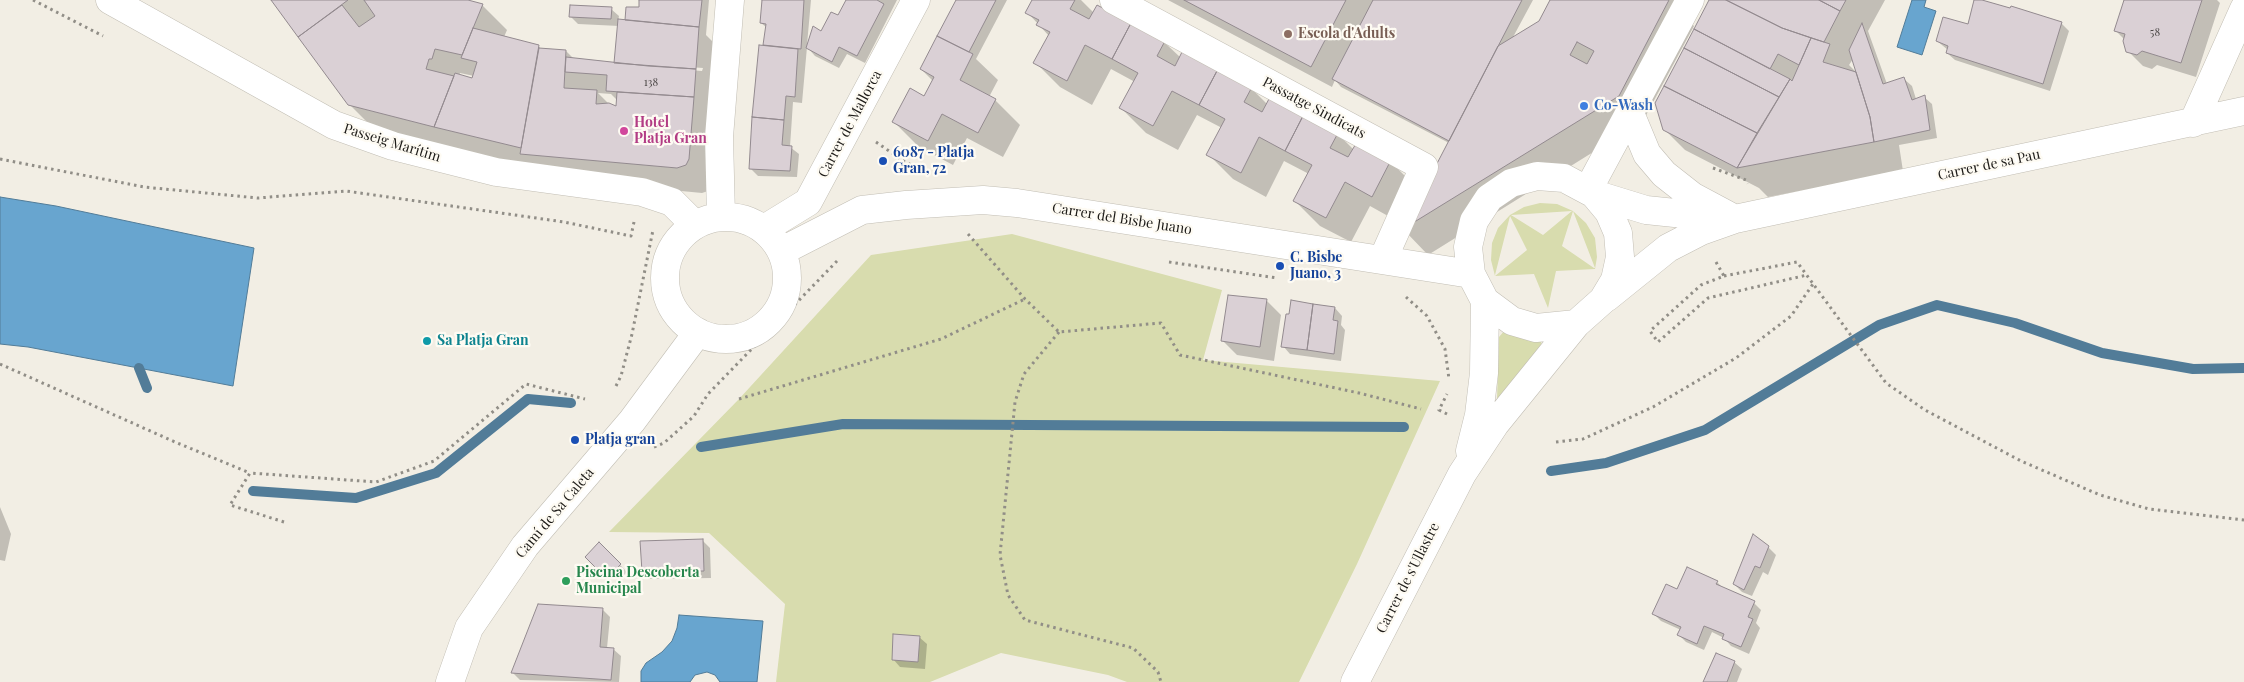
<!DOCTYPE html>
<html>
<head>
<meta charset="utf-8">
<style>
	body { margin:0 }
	canvas { display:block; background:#f2eee4 }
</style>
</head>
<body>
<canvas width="2244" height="682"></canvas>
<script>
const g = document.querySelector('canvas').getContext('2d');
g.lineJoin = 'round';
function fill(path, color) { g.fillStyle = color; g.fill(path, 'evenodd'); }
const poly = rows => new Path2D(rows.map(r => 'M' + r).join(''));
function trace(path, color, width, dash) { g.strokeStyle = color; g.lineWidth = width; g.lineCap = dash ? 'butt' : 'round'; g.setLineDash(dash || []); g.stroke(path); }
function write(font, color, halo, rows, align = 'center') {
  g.font = font + ' "Playfair Display",serif'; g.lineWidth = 4.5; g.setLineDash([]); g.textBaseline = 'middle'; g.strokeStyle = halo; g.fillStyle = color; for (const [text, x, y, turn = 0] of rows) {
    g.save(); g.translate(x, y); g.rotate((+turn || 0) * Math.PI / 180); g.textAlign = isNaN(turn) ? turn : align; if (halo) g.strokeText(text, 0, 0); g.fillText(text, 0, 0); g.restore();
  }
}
fill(poly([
	[1540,203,1557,204,1573,211,1586,223,1595,238,1597,257,1595,269,1556,271,1548,308,1534,274,1495,276,1491,260,1492,243,1498,228,1510,215,1524,207],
	[1572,211,1543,235,1511,215],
	[1573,211,1595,268,1594,268,1562,246],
	[1510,216,1527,250,1495,276,1495,275],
	[1012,234,1222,290,1203,360,1440,381,1357,564,1299,682,1127,682,1108,675,1001,653,930,682,776,682,785,604,709,533,609,532,739,399,871,255],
	[1505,330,1541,341,1542,348,1497,400,1499,337]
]), '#d8dcae');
const water = poly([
	[1912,0,1926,0,1924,7,1936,11,1922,55,1897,47,1912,0],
	[0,197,56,206,254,248,233,386,28,347,0,344,0,197],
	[679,615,763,621,757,682,720,682,715,675,707,672,695,675,690,682,641,682,641,671,646,663,662,652,672,641,677,628,679,615]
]);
fill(water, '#68a5cf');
trace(water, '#527c98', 1);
fill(poly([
	[272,0,463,0,482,5,507,30,504,37,538,46,541,49,566,51,574,59,615,64,619,26,578,24,570,16,611,9,619,16,618,21,629,22,640,8,640,0,709,0,706,35,714,43,711,190,702,193,546,178,374,129,349,104],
	[630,63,703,68,702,71,630,65],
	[460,73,474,76,473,79,459,76],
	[598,93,611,94,618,101,618,107,610,105],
	[764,0,811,0,807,45,839,17,848,0,897,0,865,63,847,54,839,68,815,56,807,47,802,103,793,102,790,147,799,154,797,177,758,176,750,168,766,27,761,23],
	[957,0,1007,0,976,59,998,80,989,97,995,100,1020,125,1003,157,967,138,953,165,919,147,894,122,925,97,933,81,921,69],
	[1033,0,1081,0,1094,13,1164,42,1181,58,1251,88,1267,104,1338,134,1354,150,1390,161,1415,186,1397,221,1370,206,1351,242,1320,226,1295,201,1309,174,1284,161,1266,197,1233,179,1208,154,1222,128,1197,115,1178,150,1146,133,1121,108,1135,82,1111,69,1092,105,1060,87,1035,62,1049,36,1027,12],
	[1168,0,1533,0,1512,39,1540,22,1552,0,1692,0,1680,12,1694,26,1643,121,1428,255,1404,230,1449,143,1341,87,1335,80,1332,87],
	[1711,0,1885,0,1868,31,1887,84,1904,79,1912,86,1916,99,1924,97,1932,104,1937,138,1899,145,1903,171,1768,197,1759,188,1685,150,1664,129],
	[1853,59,1858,74,1849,65],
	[1975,0,2061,23,2069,31,2050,91,1955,60,1947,53,1948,50,1937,41,1969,26],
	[2125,0,2217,0,2220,3,2196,77,2157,65,2152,69,2143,66,2128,51,2125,40,2116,31],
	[1266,300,1281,315,1274,361,1237,355,1223,341],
	[1335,308,1342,316,1341,325,1345,330,1341,361,1290,354,1283,346,1290,316],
	[0,507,11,534,5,561,0,560],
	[703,541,710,548,711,578,650,579,643,572],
	[599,544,627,572,620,579,609,579,586,557],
	[1768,547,1776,555,1768,575,1763,572,1752,596,1742,592,1734,584],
	[1717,582,1725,590,1754,603,1761,610,1756,623,1760,628,1749,654,1731,646,1724,638,1712,632,1704,650,1686,642,1679,635,1681,630,1661,621,1654,614,1678,591],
	[602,609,610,617,607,648,613,649,621,656,619,682,520,680,513,673],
	[919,637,927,644,925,669,900,667,893,659],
	[1734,662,1742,669,1737,682,1705,682]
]), '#0003');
trace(poly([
	[139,368,147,388],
	[701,447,843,424,1404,427],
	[1551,471,1606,463,1705,430,1879,325,1937,305,2015,323,2102,353,2193,369,2244,368],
	[253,491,356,498,436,473,528,399,571,403]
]), '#527c98', 10);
const building = poly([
	[271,0,348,0,298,37,271,0],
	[364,0,468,0,483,4,462,55,435,49,432,59,429,59,426,69,454,76,434,127,348,105,298,37,342,5,359,27,375,16,364,0],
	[639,0,702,0,699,27,625,20,626,7,639,7,639,0],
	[762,0,804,0,801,49,763,45,766,24,760,23,762,0],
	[846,0,877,0,884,4,857,56,839,47,832,62,806,48,813,26,821,31,831,12,838,15,846,0],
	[956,0,996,0,969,52,937,36,956,0],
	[1032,0,1075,0,1070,9,1089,19,1097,5,1131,23,1112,59,1085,45,1067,81,1033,63,1050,32,1036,25,1039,20,1025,13,1032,0],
	[1184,0,1346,0,1311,67,1184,0],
	[1373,0,1522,0,1449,141,1332,79,1373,0],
	[1550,0,1669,0,1619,96,1403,229,1498,46,1539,21,1550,0],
	[1577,42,1594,51,1587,64,1570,55,1577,42],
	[1709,0,1726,0,1782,28,1811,38,1799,65,1778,54,1770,69,1694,29,1709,0],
	[1726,0,1819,0,1840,11,1824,42,1782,28,1726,0],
	[1819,0,1846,0,1840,11,1819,0],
	[1974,0,1982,0,2010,8,2011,6,2062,22,2043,84,1946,53,1948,46,1936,41,1943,17,1968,24,1974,0],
	[2124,0,2202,0,2181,63,2142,51,2137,55,2126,52,2123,41,2125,34,2114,31,2124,0],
	[570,5,612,7,611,19,569,17,570,5],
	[618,19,699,27,696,69,614,63,618,19],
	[1131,23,1165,41,1157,56,1175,66,1183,50,1218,69,1199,105,1172,91,1153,126,1119,108,1138,73,1112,59,1131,23],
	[1862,23,1883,84,1904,77,1912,100,1925,95,1930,130,1874,142,1870,117,1849,50,1862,23],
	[473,28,539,45,521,148,434,127,455,73,472,78,477,62,461,58,473,28],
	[1694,29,1790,79,1779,97,1684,48,1694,29],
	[937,36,973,54,960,80,996,99,978,133,942,114,928,141,892,122,910,88,924,96,934,77,920,69,937,36],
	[1811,38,1830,44,1823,62,1856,72,1870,117,1874,142,1737,168,1790,79,1792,81,1811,38],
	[759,45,798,49,795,97,786,96,784,120,752,117,759,45],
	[539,48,566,50,564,88,597,90,596,104,609,103,616,106,617,92,694,97,689,159,686,165,677,168,520,154,539,48],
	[1684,48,1779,97,1757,133,1664,86,1684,48],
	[566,57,648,66,696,69,694,97,606,91,607,75,565,72,566,57],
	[1218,69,1252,87,1244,102,1262,112,1270,97,1304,114,1285,151,1259,137,1241,173,1206,155,1225,119,1199,105,1218,69],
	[1664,86,1757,133,1737,168,1663,130,1655,103,1664,86],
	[1304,114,1338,133,1330,148,1348,157,1357,142,1391,160,1372,197,1345,182,1326,218,1293,201,1312,165,1285,151,1304,114],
	[752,117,784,120,782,145,792,146,790,171,749,169,752,117],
	[1228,295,1267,299,1260,347,1221,341,1228,295],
	[1291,300,1313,304,1307,350,1281,347,1286,314,1289,314,1291,300],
	[1313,304,1335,307,1333,320,1338,321,1334,354,1307,350,1313,304],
	[1753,534,1769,546,1760,568,1755,566,1744,590,1733,584,1753,534],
	[703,539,704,571,642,572,640,541,703,539],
	[599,542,621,564,612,573,600,572,585,557,599,542],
	[1687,567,1718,581,1716,584,1755,601,1748,617,1753,619,1741,647,1722,639,1724,634,1704,626,1697,644,1677,635,1681,627,1652,614,1666,584,1677,589,1687,567],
	[538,604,603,608,600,647,614,648,611,680,511,673,538,604],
	[893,634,920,636,918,662,892,660,893,634],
	[1716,653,1735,661,1727,682,1703,682,1716,653]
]);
fill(building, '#dad0d5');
trace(building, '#938a8f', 1);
const minor = poly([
	[110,0,334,125,393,146,496,172,642,192,672,202,694,224],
	[1114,0,1424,167,1383,259],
	[1630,113,1647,154,1664,174,1692,196,1735,219],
	[2193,123,2244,9],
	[1588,190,1690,0],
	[1594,194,1646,210,1723,218],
	[721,216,719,137,730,0],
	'665 278a61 61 0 1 1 122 0a61 61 0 1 1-122 0Z',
	[764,229,808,202,916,0],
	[782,251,862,210,906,205,983,200,1017,203,1471,274],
	[1606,298,1668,248,1701,231,1735,219,2244,111],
	[1470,451,1479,415,1484,373,1485,301],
	[450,682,469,628,525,546,632,421,698,332],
	[1355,682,1462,474,1495,424,1576,324,1603,300,1615,280,1620,257,1618,233,1609,212,1594,194,1564,178,1537,176,1511,183,1489,198,1474,221,1468,247,1471,274,1485,301,1512,321,1536,328,1576,324]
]);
trace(minor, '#c2beb4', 29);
trace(poly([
	[33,0,103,36],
	[876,142,905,162,924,171],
	[0,159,144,187,258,198,346,191,564,222,631,236,634,222],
	[1713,168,1746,180,1747,184],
	[968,234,1025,299,1059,332,1161,323,1180,355,1359,393,1421,409],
	[1169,262,1277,278],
	[1716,262,1724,276,1701,285,1650,331,1658,342,1708,298,1807,275],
	[1724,276,1797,262,1886,383,1925,410,2021,461,2100,495,2149,509,2244,520],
	[1406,297,1427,316,1445,349,1449,379],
	[1059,332,1024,374,1015,402,1000,555,1008,595,1025,620,1133,648,1158,672,1161,682],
	[0,364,175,442,250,473],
	[616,386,621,376,632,334,653,230],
	[739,399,941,339,1025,299],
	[1447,414,1439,410,1447,394],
	[1556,442,1583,439,1653,407,1736,358,1791,316,1813,284],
	[654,447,664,443,694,416,708,394,838,260],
	[284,522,230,505,250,473,376,482,434,461,526,384,585,399]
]), '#918e87', 3, [2.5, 4]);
trace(minor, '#fff', 28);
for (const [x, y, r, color] of [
	[1288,34,5,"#8d6e63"],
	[1584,106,5,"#3f7fe0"],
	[624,131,5,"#d1479c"],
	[883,161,5,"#1a4fb4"],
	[1280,266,5,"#1a4fb4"],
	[427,341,5,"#0f9aa8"],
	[575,440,5,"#1a4fb4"],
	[566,581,5,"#2e9e5b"]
]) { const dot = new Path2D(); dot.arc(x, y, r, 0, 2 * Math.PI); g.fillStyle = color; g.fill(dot); trace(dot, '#fefbf3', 2); }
write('11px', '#4c4847', null, [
	["58",2155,33],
	["138",651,83]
]);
write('bold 14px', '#785e54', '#fefbf3', [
	["Escola d'Adults",1298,34]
], 'left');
write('bold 14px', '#366cbe', '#fefbf3', [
	["Co-Wash",1594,106]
], 'left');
write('14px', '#1d1b18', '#fefbf3', [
	["Passatge Sindicats",1314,108,28],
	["Carrer de Mallorca",850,124,-62],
	["Passeig Marítim",392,143,17],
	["Carrer de sa Pau",1989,165,-12],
	["Carrer del Bisbe Juano",1122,219,9],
	["Camí de Sa Caleta",555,513,-50],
	["Carrer de s'Ullastre",1408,578,-63]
]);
write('bold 14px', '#b23c85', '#fefbf3', [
	["Hotel",634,123],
	["Platja Gran",634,139]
], 'left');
write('bold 14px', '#164399', '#fefbf3', [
	["6087 - Platja",893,153],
	["Gran, 72",893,169],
	["C. Bisbe",1290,258],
	["Juano, 3",1290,274],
	["Platja gran",585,440]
], 'left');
write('bold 14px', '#0d838f', '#fefbf3', [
	["Sa Platja Gran",437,341]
], 'left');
write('bold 14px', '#27864d', '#fefbf3', [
	["Piscina Descoberta",576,573],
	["Municipal",576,589]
], 'left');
</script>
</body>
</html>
